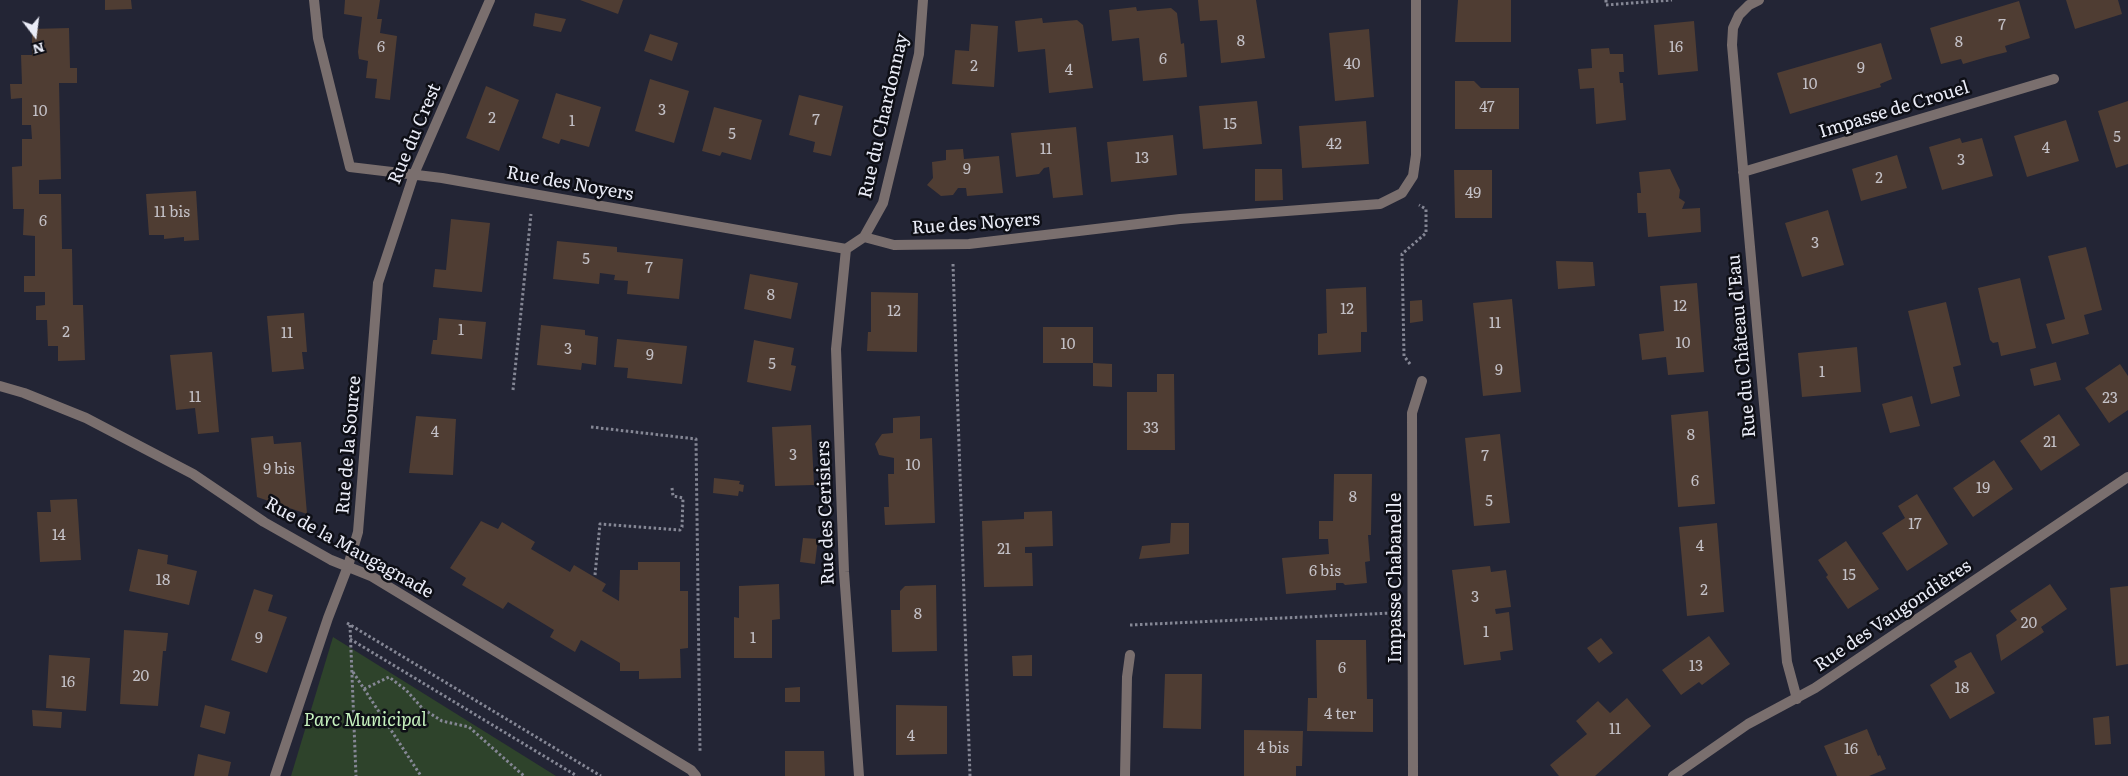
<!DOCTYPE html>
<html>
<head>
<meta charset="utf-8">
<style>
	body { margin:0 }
	#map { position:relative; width:2128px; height:776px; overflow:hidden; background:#232535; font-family:Literata,serif }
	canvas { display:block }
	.north { position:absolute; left:10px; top:10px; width:50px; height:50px; -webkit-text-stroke:4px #0e0f16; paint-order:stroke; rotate:165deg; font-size:14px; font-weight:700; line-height:20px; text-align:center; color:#eaecf7 }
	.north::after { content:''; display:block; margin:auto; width:18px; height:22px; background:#eaecf7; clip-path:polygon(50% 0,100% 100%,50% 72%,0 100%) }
</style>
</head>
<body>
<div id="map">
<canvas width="2128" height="776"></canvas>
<div class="north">N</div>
</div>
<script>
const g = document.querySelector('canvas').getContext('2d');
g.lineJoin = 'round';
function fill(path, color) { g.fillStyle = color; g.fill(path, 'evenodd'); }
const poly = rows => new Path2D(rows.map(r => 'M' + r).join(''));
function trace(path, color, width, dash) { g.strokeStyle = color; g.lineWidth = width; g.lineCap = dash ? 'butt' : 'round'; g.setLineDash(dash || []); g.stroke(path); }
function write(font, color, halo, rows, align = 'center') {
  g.font = font + ' Literata,serif'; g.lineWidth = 5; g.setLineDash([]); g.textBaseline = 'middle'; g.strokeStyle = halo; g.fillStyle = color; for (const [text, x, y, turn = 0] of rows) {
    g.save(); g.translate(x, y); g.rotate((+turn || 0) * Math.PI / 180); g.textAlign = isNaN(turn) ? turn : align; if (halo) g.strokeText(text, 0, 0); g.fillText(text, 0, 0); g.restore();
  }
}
fill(poly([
	[333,637,556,776,291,776]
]), '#2e432b');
fill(poly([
	[105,0,131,0,132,9,105,10],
	[345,0,380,0,377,19,382,19,380,33,397,36,390,100,375,98,377,79,366,78,368,61,359,59,358,52,362,17,344,14],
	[580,0,623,0,618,14],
	[1198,0,1256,0,1265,58,1221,63,1217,20,1200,21],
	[1458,0,1511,0,1511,42,1455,42],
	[2066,0,2118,0,2122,14,2075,29],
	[2019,1,2030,38,2005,46,2007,52,1987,57,1963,64,1961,59,1941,64,1930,28],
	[1136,7,1137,11,1171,8,1177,13,1181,44,1184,43,1187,77,1143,81,1139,38,1112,41,1109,10],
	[535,13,566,19,561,32,533,26],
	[1042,18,1043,23,1077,20,1083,25,1093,88,1049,93,1045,49,1018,52,1015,21],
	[1694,21,1698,71,1658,75,1654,25],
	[971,24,998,26,994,87,952,84,955,50,969,51],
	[69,28,70,68,77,68,77,83,59,83,61,179,39,180,39,194,61,194,62,249,72,249,73,305,83,305,85,360,58,361,58,346,48,346,47,320,36,320,36,306,45,305,45,292,24,292,24,276,35,276,35,236,23,235,24,209,13,209,12,167,22,166,22,139,32,139,31,125,22,125,22,98,11,99,10,84,22,84,21,55,32,55,32,29],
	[1369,29,1374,97,1335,101,1329,33],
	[650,34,678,43,672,61,644,51],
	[1881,43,1892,79,1880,84,1881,87,1790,114,1777,73],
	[1609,48,1610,54,1623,54,1624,72,1619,72,1620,83,1623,83,1626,120,1596,124,1594,88,1580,89,1578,69,1592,68,1591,49],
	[650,79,689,91,674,143,635,131],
	[1455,81,1474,81,1481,88,1519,88,1519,129,1455,129],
	[486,86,519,100,499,151,466,138],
	[556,93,601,107,589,147,561,139,559,144,542,138],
	[799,95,843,106,831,156,813,152,815,142,789,135],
	[1257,101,1262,144,1203,149,1199,106],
	[2128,101,2128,164,2116,168,2098,111],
	[714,107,762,120,751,160,722,152,720,156,702,151],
	[2066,120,2079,161,2027,177,2014,136],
	[1366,121,1369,164,1302,168,1299,126],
	[1076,127,1083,195,1053,198,1049,167,1044,168,1039,174,1016,177,1011,133],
	[1173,135,1177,175,1111,182,1107,142],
	[1960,138,1962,143,1982,138,1993,176,1942,190,1929,147],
	[963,149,964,159,999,156,1003,193,967,196,966,188,958,188,953,195,941,196,927,185,933,178,932,162,946,160,946,150],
	[1897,155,1907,188,1861,201,1852,169],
	[1255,169,1282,169,1283,200,1255,201],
	[1670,169,1680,190,1679,198,1685,202,1682,209,1700,208,1701,232,1648,237,1646,213,1638,213,1637,193,1641,193,1639,172],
	[1454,170,1492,170,1492,218,1455,218],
	[196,191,199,240,184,241,184,237,164,239,164,235,149,235,146,194],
	[1828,210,1844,265,1802,277,1785,223],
	[451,219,490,223,482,292,433,287,435,269,446,270],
	[557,241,617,247,617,252,683,259,679,299,627,294,628,281,614,280,615,275,600,273,599,284,553,279],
	[2086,247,2102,310,2084,315,2089,334,2052,344,2046,324,2065,319,2048,256],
	[1556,261,1593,262,1595,286,1558,289],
	[750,274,798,283,791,319,744,309],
	[2020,278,2036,348,2001,356,1998,342,1993,343,1990,340,1978,288],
	[1697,283,1704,372,1668,375,1666,357,1642,360,1639,334,1664,331,1660,286],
	[1366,287,1367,332,1361,332,1361,352,1318,355,1318,334,1327,333,1326,289],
	[871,292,918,293,917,352,867,351,868,332,871,332],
	[1512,299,1521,392,1483,396,1473,303],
	[1422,300,1423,321,1410,323,1410,301],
	[1946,302,1961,365,1953,367,1960,396,1931,404,1908,311],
	[304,313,307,352,302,352,304,369,272,372,267,316],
	[439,318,486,322,482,359,431,354,433,340,437,340],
	[541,325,585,330,585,335,598,337,596,365,582,363,581,370,537,365],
	[1043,327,1093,327,1093,363,1043,363],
	[617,339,687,346,682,384,627,378,628,368,614,367],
	[754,340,794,348,791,365,796,366,791,391,747,382],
	[1857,347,1861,392,1802,397,1798,353],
	[212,352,219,432,198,434,195,408,176,410,170,355],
	[2056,362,2061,380,2034,386,2030,369],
	[1093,363,1112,364,1112,387,1093,386],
	[2120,364,2128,376,2128,410,2109,423,2085,388],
	[1157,374,1174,374,1175,450,1127,450,1127,392,1157,392],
	[1912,396,1920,426,1890,433,1882,404],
	[1708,411,1715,504,1678,507,1671,415],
	[2059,414,2080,445,2041,471,2020,441],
	[416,416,456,419,453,475,409,473],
	[920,416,920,439,932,438,935,523,885,525,884,507,889,507,888,474,894,474,894,458,879,455,875,444,882,434,893,433,893,418],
	[811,425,814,485,775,486,772,427],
	[1500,434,1510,523,1474,526,1465,438],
	[273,436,274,444,301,442,307,514,257,497,251,438],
	[1994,460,2013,489,1973,517,1953,488],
	[1334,474,1372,474,1371,535,1368,535,1370,561,1365,562,1367,583,1345,585,1343,583,1336,583,1336,590,1286,594,1282,558,1329,554,1328,539,1319,539,1319,521,1333,521],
	[714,478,740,481,739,484,744,485,743,492,739,491,738,496,713,493],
	[1917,494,1948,544,1907,571,1882,533,1905,518,1898,506],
	[77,499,81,560,40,562,37,512,51,512,50,500],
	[1052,511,1053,546,1025,547,1025,553,1032,553,1033,586,984,587,982,521,1024,519,1024,512],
	[481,521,498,529,502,522,535,542,531,549,570,572,574,565,606,584,602,591,619,601,620,570,638,570,638,562,680,562,680,591,688,591,688,648,680,649,681,678,639,679,639,671,620,671,620,663,581,640,575,652,550,637,554,630,508,602,503,609,462,585,466,578,450,568],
	[1171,523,1189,523,1189,554,1139,559,1142,546,1170,543],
	[1717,523,1724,612,1687,616,1679,527],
	[803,538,818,539,815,564,800,562],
	[1846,541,1879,589,1848,609,1826,577,1828,575,1818,560],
	[138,549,168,555,167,564,197,571,189,605,129,591],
	[1490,566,1491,572,1506,570,1511,607,1495,609,1496,614,1509,612,1513,650,1500,652,1501,660,1464,665,1452,570],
	[779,584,780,619,772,620,772,658,734,658,734,617,739,618,739,586],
	[2050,584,2067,609,2041,627,2044,632,2001,661,1996,635,2017,620,2010,611],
	[936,585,937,651,892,652,891,610,900,610,900,591,905,586],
	[2128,586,2128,664,2116,666,2110,588],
	[254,589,273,595,268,611,287,617,267,673,231,660],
	[124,630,168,633,166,651,163,651,158,706,120,704],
	[1709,636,1730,664,1702,685,1699,682,1681,695,1662,670],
	[1601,638,1613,653,1599,663,1587,648],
	[1316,640,1366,640,1367,699,1373,699,1373,732,1307,731,1308,698,1317,698],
	[1971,652,1995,693,1950,719,1930,685,1957,667,1954,661],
	[49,655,90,658,86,711,46,708],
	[1032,655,1032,676,1013,676,1012,656],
	[1165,674,1202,674,1201,729,1163,728],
	[800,687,800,702,785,702,785,688],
	[1627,698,1651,726,1595,776,1559,776,1550,765,1587,734,1576,721,1598,701,1610,713],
	[205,705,230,712,225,734,200,727],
	[896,705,947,706,947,754,896,755],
	[32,710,62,712,61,728,33,726],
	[2109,716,2111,744,2095,745,2093,718],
	[1867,729,1878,756,1880,755,1886,769,1869,776,1837,776,1824,746],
	[1244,730,1303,731,1302,766,1296,766,1296,776,1244,776],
	[785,751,824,751,825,776,785,776],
	[198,754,231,762,228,776,194,776]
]), '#4f3d33');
trace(poly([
	[1606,0,1606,5,1672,0],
	[953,264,970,776],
	[1410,364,1404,356,1402,254,1426,233,1426,209,1419,205],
	[513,390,531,214],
	[591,427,696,439,700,751],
	[595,575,600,524,680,530,682,527,683,498,673,496,672,488],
	[347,623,601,776],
	[350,625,356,776],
	[1130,625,1392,613],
	[350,639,577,776],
	[353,672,421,776],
	[364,689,389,677,406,690,423,709,442,721,469,727,524,776]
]), '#858795', 3, [2.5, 2.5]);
trace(poly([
	[314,0,318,38,350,167,442,178,846,249,864,237,883,203,919,54,923,0],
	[1759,0,1749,5,1739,15,1733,28,1732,45,1787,662,1797,699],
	[1743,172,2054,79],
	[864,237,894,245,969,244,1180,219,1380,204,1402,193,1413,176,1416,155,1416,0],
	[846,249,836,349,844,572,859,776],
	[0,386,24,393,86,418,193,474,264,522,331,560,371,576,691,770,696,776],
	[275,776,328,618,348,566,358,532,378,283,414,174,490,0],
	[1125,776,1127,677,1130,655],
	[1413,776,1412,413,1422,381],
	[1673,776,1748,724,1815,688,2128,477]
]), '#7a6f6e', 10);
write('15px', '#c3c0c6', null, [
	["7",2002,26],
	["8",1241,42],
	["8",1959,43],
	["6",381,48],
	["16",1676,48],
	["6",1163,60],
	["40",1352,65],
	["2",974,67],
	["9",1861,69],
	["4",1069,71],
	["10",1810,85],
	["47",1487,108],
	["3",662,111],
	["10",40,112],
	["2",492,119],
	["7",816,121],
	["1",572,122],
	["15",1230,125],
	["5",732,135],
	["5",2117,138],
	["42",1334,145],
	["4",2046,149],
	["11",1046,150],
	["13",1142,159],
	["3",1961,161],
	["9",967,170],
	["2",1879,179],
	["49",1473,194],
	["11 bis",172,213],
	["6",43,222],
	["3",1815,244],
	["5",586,260],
	["7",649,269],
	["8",771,296],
	["12",1680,307],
	["12",1347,310],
	["12",894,312],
	["11",1495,324],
	["1",461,331],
	["2",66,333],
	["11",287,334],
	["10",1683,344],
	["10",1068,345],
	["3",568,350],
	["9",650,356],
	["5",772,365],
	["9",1499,371],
	["1",1822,373],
	["11",195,398],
	["23",2110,399],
	["33",1151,429],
	["4",435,433],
	["8",1691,436],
	["21",2050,443],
	["3",793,456],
	["7",1485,457],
	["10",913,466],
	["9 bis",279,470],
	["6",1695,482],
	["19",1983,489],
	["8",1353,498],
	["5",1489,502],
	["17",1915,525],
	["14",59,536],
	["4",1700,547],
	["21",1004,550],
	["6 bis",1325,572],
	["15",1849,576],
	["18",163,581],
	["2",1704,591],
	["3",1475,598],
	["8",918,615],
	["20",2029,624],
	["1",1486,633],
	["9",259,639],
	["1",753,639],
	["13",1696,667],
	["6",1342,669],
	["20",141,677],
	["16",68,683],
	["18",1962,689],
	["4 ter",1340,715],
	["11",1615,730],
	["4",911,737],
	["4 bis",1273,749],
	["16",1851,750]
]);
write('18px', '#eaecf7', '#0e0f16', [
	["Impasse de Crouel",1894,110,-17],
	["Rue du Chardonnay",884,116,-77],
	["Rue du Crest",415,134,-67],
	["Rue des Noyers",570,184,10],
	["Rue des Noyers",976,224,-4],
	["Rue du Château d'Eau",1742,346,-95],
	["Rue de la Source",349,445,-85],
	["Rue des Cerisiers",826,513,-92],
	["Rue de la Maugagnade",349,548,29],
	["Impasse Chabanelle",1396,578,-90],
	["Rue des Vaugondières",1893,616,-34]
]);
write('italic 18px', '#c6f2be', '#0e0f16', [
	["Parc Municipal",365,721]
]);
</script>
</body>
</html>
